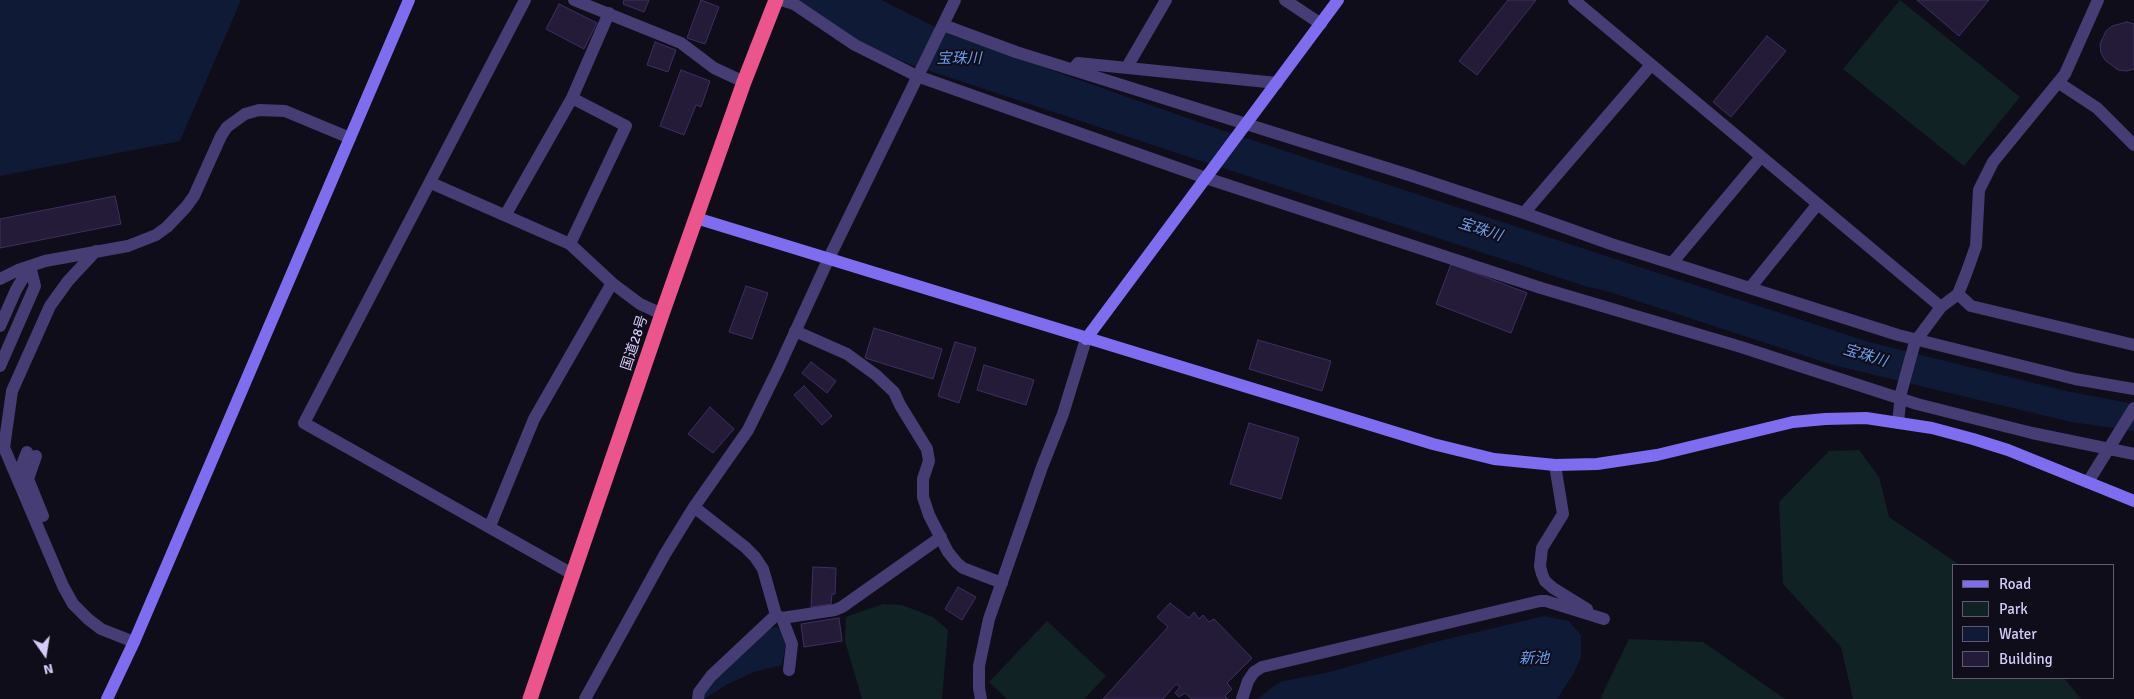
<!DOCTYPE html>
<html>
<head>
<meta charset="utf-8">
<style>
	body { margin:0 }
	#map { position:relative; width:2134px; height:699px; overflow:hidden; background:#100d1a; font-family:Signika,sans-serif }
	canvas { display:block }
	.legend { position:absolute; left:1952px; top:564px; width:162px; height:115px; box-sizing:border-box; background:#100d1a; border:1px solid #5f5973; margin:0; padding:6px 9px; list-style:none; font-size:15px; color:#d5cbf9 }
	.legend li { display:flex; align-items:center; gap:10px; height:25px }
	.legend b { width:25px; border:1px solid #5f5973 }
	.north { position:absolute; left:20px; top:629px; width:50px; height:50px; -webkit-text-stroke:4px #100d1a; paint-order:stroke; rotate:167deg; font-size:14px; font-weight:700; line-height:20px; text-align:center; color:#d5cbf9 }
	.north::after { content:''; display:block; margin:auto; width:18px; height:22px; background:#d5cbf9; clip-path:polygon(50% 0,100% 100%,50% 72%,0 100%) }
</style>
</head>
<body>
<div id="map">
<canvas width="2134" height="699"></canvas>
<ul class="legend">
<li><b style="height:6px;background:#7e6def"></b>Road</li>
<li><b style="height:14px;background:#102223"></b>Park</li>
<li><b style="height:14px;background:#0f1a37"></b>Water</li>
<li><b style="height:14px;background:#241b39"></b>Building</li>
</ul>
<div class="north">N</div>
</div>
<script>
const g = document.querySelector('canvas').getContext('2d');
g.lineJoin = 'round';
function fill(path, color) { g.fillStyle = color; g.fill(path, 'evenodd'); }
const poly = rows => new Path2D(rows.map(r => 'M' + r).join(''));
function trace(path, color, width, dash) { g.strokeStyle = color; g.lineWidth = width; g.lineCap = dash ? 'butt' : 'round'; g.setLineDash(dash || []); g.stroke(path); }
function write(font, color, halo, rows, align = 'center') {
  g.font = font + ' Signika,"Noto Sans JP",sans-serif'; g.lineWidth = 4; g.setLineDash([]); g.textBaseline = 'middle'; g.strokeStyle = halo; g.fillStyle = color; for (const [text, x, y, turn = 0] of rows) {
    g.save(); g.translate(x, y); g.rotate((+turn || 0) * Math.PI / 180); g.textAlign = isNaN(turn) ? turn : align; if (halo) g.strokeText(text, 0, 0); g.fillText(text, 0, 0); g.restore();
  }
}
fill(poly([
	[1900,0,2020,97,1964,166,1843,69],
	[1859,450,1879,477,1889,517,1960,565,1953,565,1953,678,2064,678,2081,699,1853,699,1841,647,1783,584,1779,502,1829,451],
	[883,604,902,605,933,617,948,630,942,699,862,699,845,641,846,617],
	[1047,621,1106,676,1084,699,1007,699,989,682],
	[1629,639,1703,642,1785,699,1600,699]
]), '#102223');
fill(poly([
	[0,0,241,0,180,141,0,176],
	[795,0,881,0,949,34,1221,130,1869,342,2066,391,2134,404,2134,431,2071,422,1833,365,1610,292,1585,286,1189,157,912,65,864,45],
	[1544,616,1569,621,1581,635,1581,657,1574,673,1557,699,1258,699,1275,685,1283,681,1326,673,1431,643],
	[778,627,785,636,786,642,782,665,754,672,728,684,704,699,704,695,724,668,771,628]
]), '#0f1a37');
const building = poly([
	[624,0,649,0,644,12,623,4,624,0],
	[701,0,719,7,705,44,687,38,701,0],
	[1508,0,1536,0,1477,75,1459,61,1508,0],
	[1917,0,1989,0,1959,36,1917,0],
	[559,4,597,23,584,49,546,29,559,4],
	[2127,22,2134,24,2134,69,2127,71,2118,70,2105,60,2101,53,2100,44,2106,31,2112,26,2127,22],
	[1767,36,1786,51,1731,117,1713,102,1767,36],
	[655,42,676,50,668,72,647,65,655,42],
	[681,70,710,81,701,107,696,105,684,135,660,126,681,70],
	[115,196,121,224,0,248,0,219,115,196],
	[1451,264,1527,293,1511,333,1436,304,1451,264],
	[746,286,768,293,752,339,729,332,746,286],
	[874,328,942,349,933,379,865,358,874,328],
	[1258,340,1331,361,1322,391,1249,369,1258,340],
	[955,342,976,348,959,403,938,396,955,342],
	[811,362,836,381,827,393,802,373,811,362],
	[984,365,1034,380,1026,405,977,390,984,365],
	[804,386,832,416,822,425,794,395,804,386],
	[710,407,734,429,713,453,688,434,710,407],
	[1249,423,1299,438,1281,499,1230,484,1249,423],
	[813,567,836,568,835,594,832,594,831,604,811,607,813,567],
	[958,587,976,597,962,620,945,609,958,587],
	[1170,603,1189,618,1194,612,1199,619,1203,615,1209,622,1214,619,1252,658,1227,683,1232,689,1225,696,1228,699,1192,699,1185,693,1179,697,1175,693,1180,687,1176,684,1163,699,1103,699,1168,627,1157,617,1170,603],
	[839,618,842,641,804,647,801,624,839,618]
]);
fill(building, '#241b39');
trace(building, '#3f2f62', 1);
trace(poly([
	[525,0,304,423,574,575],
	[574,0,681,43,714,68,744,82],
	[781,0,794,4,855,45,917,76,1206,178,1541,288,1741,347,1917,404,2032,433,2134,454],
	[1285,0,1321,24],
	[1574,0,1941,307],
	[943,25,1016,52,1409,175,1524,213,1611,244,1898,335,2075,379,2134,389],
	[1127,67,1166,0],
	[1073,69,1078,63,1277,83],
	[2059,83,2097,108,2134,145],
	[431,183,570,244,612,283,640,304,662,314],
	[1524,213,1651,65],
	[506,214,572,98,609,13],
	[570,244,626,126,572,98],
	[1672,263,1760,158],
	[0,279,18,270,45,261,128,246,156,235,167,227,186,207,194,196,221,136,227,127,245,114,259,110,285,111,350,138],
	[1750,288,1817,205],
	[1958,294,1971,306,2134,345],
	[0,326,16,290,30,266],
	[795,331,847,354,876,375,894,392,900,405,927,449,929,461,923,479,923,497,929,515,948,552,957,563,963,568,1002,583],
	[0,366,35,286,30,266],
	[1898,423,1901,393,1915,342,1941,307,1958,294,1966,274,1976,246,1979,190,1993,162,2065,74,2098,0],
	[0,438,63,586,73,604,88,619,101,629,134,642],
	[4,448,12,391,50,306,68,281,96,251],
	[27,452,22,465,28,479],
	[36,456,28,479,43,516],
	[1555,465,1563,514,1542,548,1540,566,1542,574,1545,581,1553,588,1587,609],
	[2088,482,2134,408],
	[694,507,745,547,755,557,763,569,776,615,711,676,699,692,698,699],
	[490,526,534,419,612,283],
	[776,615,782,618,835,610,842,607,941,537],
	[782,618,792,644,789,670],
	[585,699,665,554,694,507,748,430,779,367,828,260,955,0],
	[981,699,979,688,979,666,989,619,1042,467,1063,414,1086,339],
	[1242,699,1248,681,1254,672,1262,667,1540,601,1546,601,1604,619]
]), '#453d74', 12);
trace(poly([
	[696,218,1433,444,1494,459,1555,465,1597,464,1657,455,1793,422,1825,419,1866,418,1932,428,1973,439,2008,450,2134,501],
	[1086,339,1338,0],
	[107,699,134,642,409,0]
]), '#7e6def', 12);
trace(poly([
	[530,699,662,314,744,82,776,0]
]), '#ec548c', 15);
write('14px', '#d5cbf9', '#100d1a', [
	["国道28号",635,343,-72]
]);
write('italic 15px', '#65a0ee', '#100d1a', [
	["宝珠川",959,59],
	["宝珠川",1480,230,18],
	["宝珠川",1865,356,17],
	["新池",1534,659]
]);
</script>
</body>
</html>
